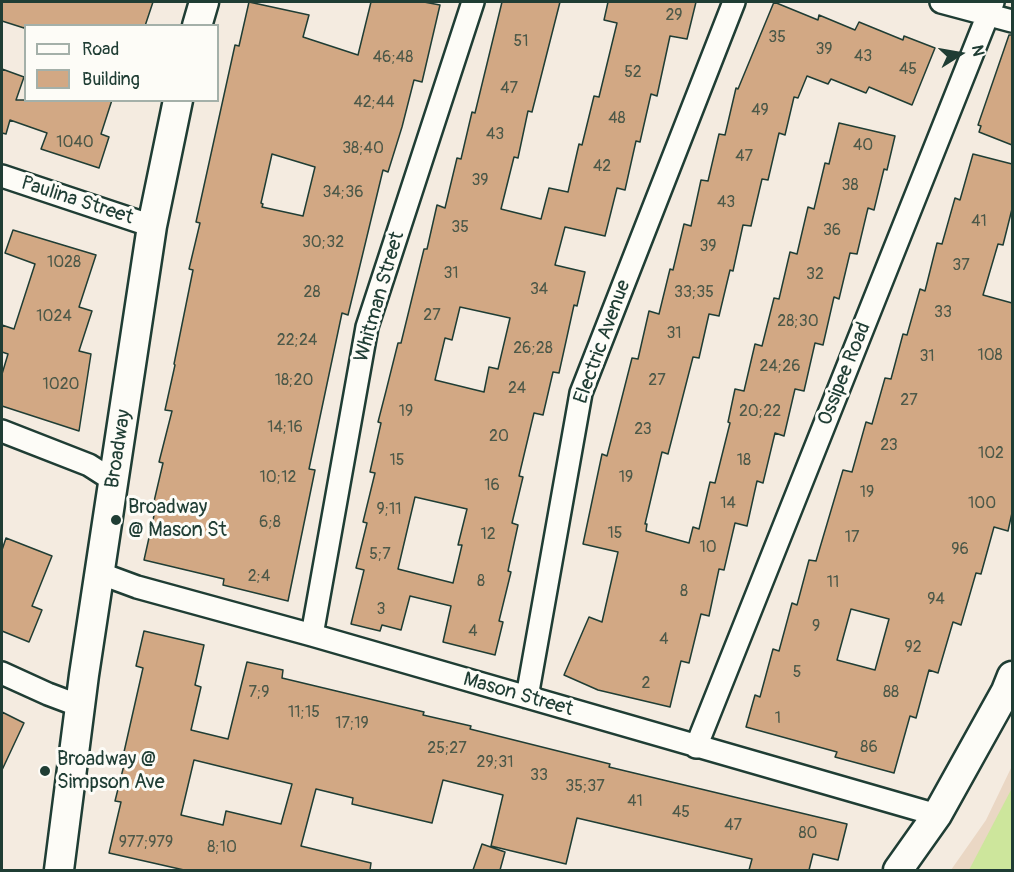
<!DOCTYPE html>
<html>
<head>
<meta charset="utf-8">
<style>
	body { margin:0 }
	#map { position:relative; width:1014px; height:872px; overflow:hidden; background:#f4ebe0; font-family:Pangolin,sans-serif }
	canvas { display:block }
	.frame { position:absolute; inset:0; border:3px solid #1f3d34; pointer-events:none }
	.legend { position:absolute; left:24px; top:24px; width:195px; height:78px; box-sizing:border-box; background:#fdfcf7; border:2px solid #a4b0a9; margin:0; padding:8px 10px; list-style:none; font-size:18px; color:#1f3d34 }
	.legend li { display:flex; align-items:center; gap:12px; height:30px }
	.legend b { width:30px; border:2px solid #a4b0a9 }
	.north { position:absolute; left:930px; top:24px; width:60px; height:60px; -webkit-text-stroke:4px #fdfcf7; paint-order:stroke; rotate:79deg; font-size:16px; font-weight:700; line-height:24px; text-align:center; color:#1f3d34 }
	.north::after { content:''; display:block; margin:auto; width:21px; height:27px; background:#1f3d34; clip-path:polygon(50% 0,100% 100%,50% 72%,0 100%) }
</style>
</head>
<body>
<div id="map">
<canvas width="1014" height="872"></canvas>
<div class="frame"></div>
<ul class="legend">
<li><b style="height:8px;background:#fdfcf7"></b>Road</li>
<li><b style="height:16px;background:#d2a884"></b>Building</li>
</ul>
<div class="north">N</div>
</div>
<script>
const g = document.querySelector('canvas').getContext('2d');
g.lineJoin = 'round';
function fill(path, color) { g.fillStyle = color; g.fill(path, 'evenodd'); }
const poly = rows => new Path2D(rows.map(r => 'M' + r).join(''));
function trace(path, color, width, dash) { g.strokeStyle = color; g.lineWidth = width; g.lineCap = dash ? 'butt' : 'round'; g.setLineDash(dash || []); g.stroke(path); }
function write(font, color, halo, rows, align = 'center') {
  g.font = font + ' Pangolin,sans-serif'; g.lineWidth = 6; g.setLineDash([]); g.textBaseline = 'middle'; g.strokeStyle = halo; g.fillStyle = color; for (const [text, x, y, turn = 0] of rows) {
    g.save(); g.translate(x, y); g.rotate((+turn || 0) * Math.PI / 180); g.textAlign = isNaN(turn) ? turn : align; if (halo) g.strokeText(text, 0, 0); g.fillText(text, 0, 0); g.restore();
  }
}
fill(poly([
	[1012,766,1012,870,951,870,986,820]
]), '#ead7c4');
fill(poly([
	[1012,788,1012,870,969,870]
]), '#cde69c');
const building = poly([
	[2,2,153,2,145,26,25,26,24,28,2,21,2,2],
	[249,2,309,15,303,37,358,55,371,2,424,2,440,5,422,82,414,80,402,127,388,172,383,170,348,315,342,313,309,469,315,470,288,601,223,585,224,579,144,560,155,511,152,510,163,463,159,462,172,411,165,410,175,365,174,364,193,270,189,269,200,223,196,222,235,45,239,46,249,2],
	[272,154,315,167,303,216,262,207,263,204,261,203,272,154],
	[502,2,560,2,532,112,528,111,518,158,514,157,501,209,541,219,549,188,568,192,579,144,582,145,594,96,599,97,617,23,604,20,608,2,696,2,687,39,670,36,657,96,651,94,640,142,636,141,625,190,617,188,605,236,565,227,555,265,585,272,577,306,574,305,559,373,553,372,543,415,534,413,519,476,523,477,512,523,518,525,508,571,511,572,499,621,503,622,495,655,443,642,451,606,410,596,401,630,382,625,380,631,351,624,364,570,356,568,367,523,363,522,375,473,370,472,381,423,378,422,386,391,398,343,401,343,424,249,427,249,437,205,445,208,457,158,461,159,472,112,475,113,502,2],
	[460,307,510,318,498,369,489,367,484,392,435,380,445,338,452,340,460,307],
	[415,497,467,509,458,545,462,545,453,583,398,569,415,497],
	[774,2,818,20,819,15,855,30,859,22,903,40,904,36,935,48,912,105,869,87,866,93,831,79,828,84,807,76,798,98,794,97,785,135,779,133,768,180,762,179,751,226,743,225,733,271,730,270,719,316,709,314,699,358,693,357,668,454,662,452,645,524,647,524,646,531,689,543,693,527,699,529,710,482,715,483,730,423,728,422,735,389,744,391,755,344,762,346,774,298,779,299,790,252,797,254,808,207,814,209,825,163,829,164,839,123,895,136,887,170,884,169,874,210,868,208,857,254,850,253,839,299,834,297,823,345,815,343,804,391,795,389,784,436,775,433,763,483,757,481,747,526,735,523,724,570,719,569,709,616,701,614,689,663,681,661,670,707,598,690,564,675,589,617,602,622,618,552,583,544,602,454,607,456,632,358,638,359,649,311,659,314,670,269,673,270,684,224,691,226,701,180,708,181,719,134,725,135,736,88,738,89,774,2],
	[1009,35,1012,35,1012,145,979,132,981,126,978,125,1009,35],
	[2,69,24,77,16,100,112,100,101,134,109,137,99,168,41,149,47,133,10,120,6,134,2,133,2,69],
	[973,154,1012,164,1012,209,1003,245,998,244,983,295,1012,303,1012,513,1008,531,994,527,981,574,976,573,961,625,953,622,938,673,929,670,916,718,910,716,894,773,835,757,837,752,746,727,755,695,760,697,773,649,779,651,792,603,797,605,809,560,816,561,843,470,852,472,866,422,872,424,885,378,891,379,903,334,907,335,920,289,925,291,937,243,942,244,955,198,960,200,973,154],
	[851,609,889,619,875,670,837,660,851,609],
	[13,230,96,255,79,307,92,311,79,351,91,354,79,431,2,406,2,374,8,354,2,352,2,325,14,329,35,264,5,253,13,230],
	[6,538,52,556,32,606,42,610,29,642,2,631,2,550,6,538],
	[144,631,204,645,195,685,201,687,191,730,228,739,247,662,283,670,282,678,424,712,423,715,471,726,470,729,610,764,609,767,847,824,838,860,813,854,809,870,749,870,752,859,577,818,566,864,491,846,503,795,443,780,432,823,352,804,353,798,316,789,301,846,371,863,370,870,184,870,109,853,121,802,115,801,127,753,124,752,143,668,136,666,144,631],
	[194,760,292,784,281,824,226,811,223,825,181,815,194,760],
	[2,712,24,723,2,770,2,712],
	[482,844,505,852,500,870,473,870,482,844]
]);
fill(building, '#d2a884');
trace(building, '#1f3d34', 1.5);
const street = poly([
	[941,2,1012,21],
	[2,176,152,226],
	[2,431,89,465,114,481],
	[99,573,137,587,312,635,937,815],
	[312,635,367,327,473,2],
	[2,673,48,694,80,706],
	[527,697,581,393,734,2],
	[696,747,993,2]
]);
const secondary = poly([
	[197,26,204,2],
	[59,870,84,675,152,226,178,100],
	[898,870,937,815,1006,691,1012,676]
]);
trace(street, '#1f3d34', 26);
trace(secondary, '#1f3d34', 33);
trace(street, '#fdfcf7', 21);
trace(secondary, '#fdfcf7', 28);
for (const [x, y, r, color] of [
	[116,520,6,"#1f3d34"],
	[45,771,6,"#1f3d34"]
]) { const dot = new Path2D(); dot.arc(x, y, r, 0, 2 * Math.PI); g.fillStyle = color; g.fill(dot); trace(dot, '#fdfcf7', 2); }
write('16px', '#4c5848', null, [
	["29",674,16],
	["35",777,38],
	["51",521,42],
	["39",824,50],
	["43",863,57],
	["46;48",393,58],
	["45",908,70],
	["52",633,73],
	["47",509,89],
	["42;44",374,103],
	["49",760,111],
	["48",617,119],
	["43",495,135],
	["1040",75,143],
	["40",863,146],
	["38;40",363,149],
	["47",744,157],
	["42",602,167],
	["39",480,181],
	["38",850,186],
	["34;36",343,193],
	["43",726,203],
	["41",979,222],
	["35",460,228],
	["36",832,231],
	["30;32",323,243],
	["39",708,247],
	["1028",64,263],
	["37",961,266],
	["31",451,274],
	["32",815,275],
	["34",539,290],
	["28",312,293],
	["33;35",694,293],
	["33",943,313],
	["27",432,316],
	["1024",54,317],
	["28;30",798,322],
	["31",674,334],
	["22;24",297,341],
	["26;28",533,349],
	["108",990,356],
	["31",927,357],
	["24;26",780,367],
	["18;20",294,381],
	["27",657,381],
	["1020",61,385],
	["24",517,389],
	["27",909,401],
	["19",406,412],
	["20;22",760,412],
	["14;16",285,428],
	["23",643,430],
	["20",499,437],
	["23",889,446],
	["102",991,454],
	["15",397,461],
	["18",744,461],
	["10;12",278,478],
	["19",626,478],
	["16",492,486],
	["19",867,493],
	["14",728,504],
	["100",982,504],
	["9;11",389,510],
	["6;8",270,523],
	["15",615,534],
	["12",488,535],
	["17",852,538],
	["10",708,548],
	["96",960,550],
	["5;7",380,555],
	["2;4",259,577],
	["8",481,582],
	["11",833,583],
	["8",684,592],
	["94",936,600],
	["3",381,610],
	["9",816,627],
	["4",473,632],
	["4",664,640],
	["92",913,648],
	["5",797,673],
	["2",646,684],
	["7;9",259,693],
	["88",891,693],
	["11;15",304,713],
	["1",778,719],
	["17;19",352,724],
	["86",869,748],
	["25;27",447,749],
	["29;31",495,763],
	["33",539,776],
	["35;37",585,787],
	["41",635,802],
	["45",681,813],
	["47",733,826],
	["80",808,834],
	["977;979",146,843],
	["8;10",222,848]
]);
write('20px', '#1f3d34', '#fdfcf7', [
	["Paulina Street",77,201,18],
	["Whitman Street",380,297,-74],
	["Electric Avenue",603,342,-70],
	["Ossipee Road",845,374,-68],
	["Broadway",119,449,-81],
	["Mason Street",518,695,16]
]);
write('20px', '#1f3d34', '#fdfcf7', [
	["Broadway",128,508],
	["@ Mason St",128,531],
	["Broadway @",57,760],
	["Simpson Ave",57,783]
], 'left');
</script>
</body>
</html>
